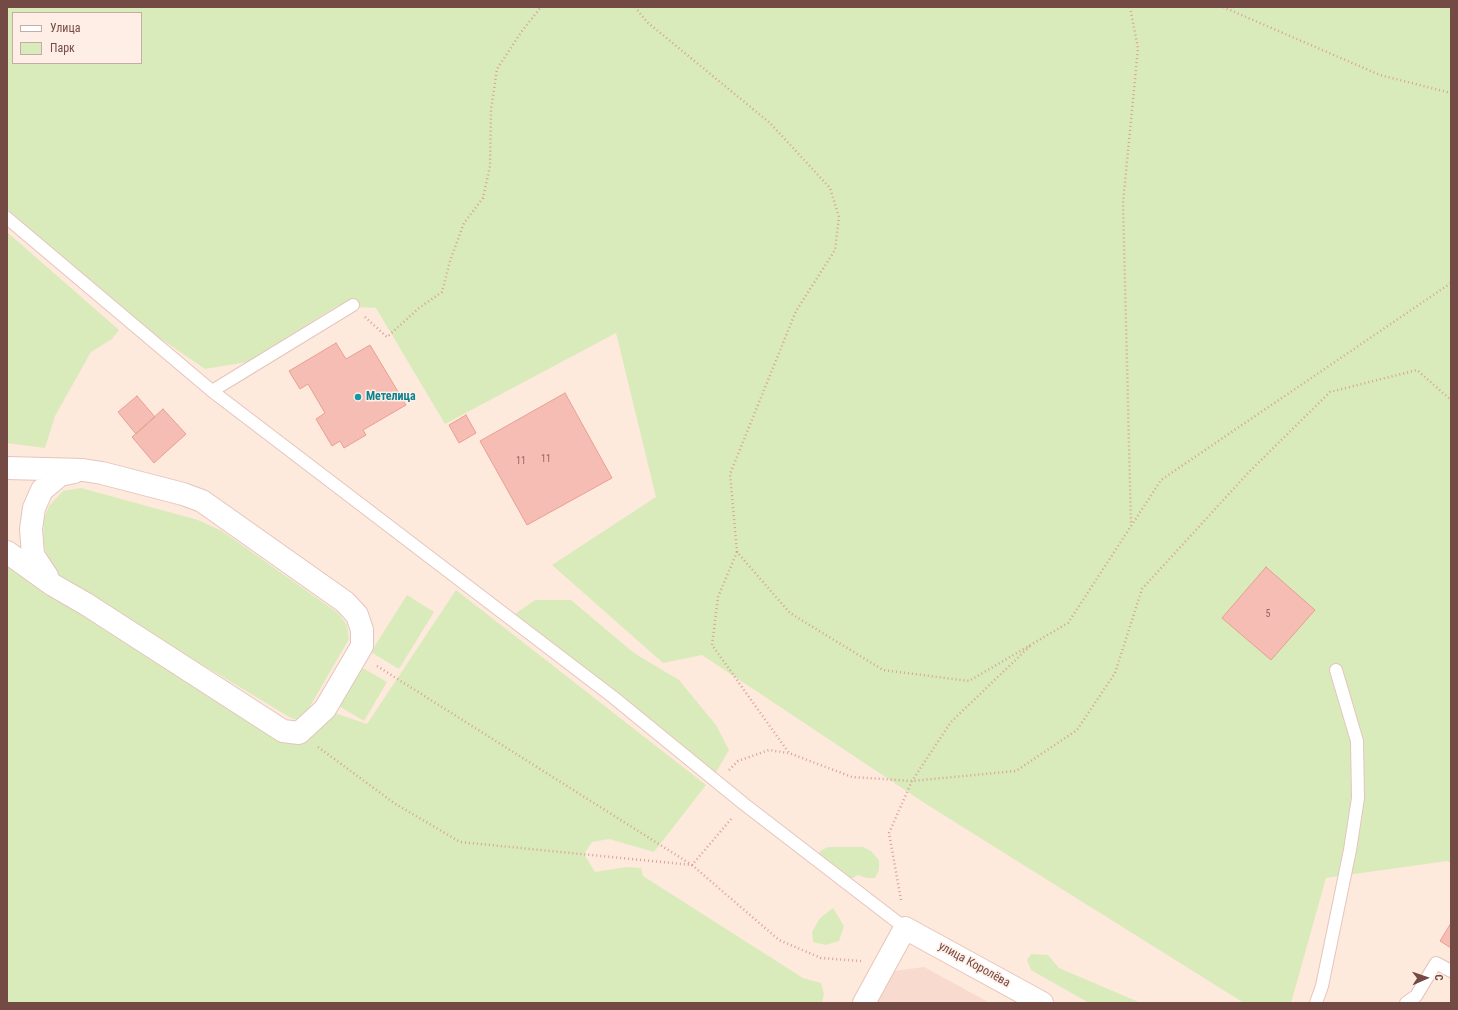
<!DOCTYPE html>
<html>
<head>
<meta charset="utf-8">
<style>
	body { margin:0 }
	#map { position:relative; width:1458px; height:1010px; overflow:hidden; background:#fee9dd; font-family:"Roboto Condensed",sans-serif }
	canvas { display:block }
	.frame { position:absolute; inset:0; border:8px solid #744a44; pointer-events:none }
	.legend { position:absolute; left:12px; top:12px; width:130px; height:52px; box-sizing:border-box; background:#ffeee5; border:1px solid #c7aca5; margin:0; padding:5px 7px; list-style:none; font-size:12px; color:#744a44 }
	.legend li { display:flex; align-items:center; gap:8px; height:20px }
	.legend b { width:20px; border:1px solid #c7aca5 }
	.north { position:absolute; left:1406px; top:958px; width:40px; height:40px; -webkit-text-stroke:3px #ffeee5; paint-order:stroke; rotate:88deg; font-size:11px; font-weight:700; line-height:16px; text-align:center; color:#744a44 }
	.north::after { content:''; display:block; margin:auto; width:14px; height:18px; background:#744a44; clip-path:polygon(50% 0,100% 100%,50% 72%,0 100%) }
</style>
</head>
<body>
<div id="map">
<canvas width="1458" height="1010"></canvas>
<div class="frame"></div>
<ul class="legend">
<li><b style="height:5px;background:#fff"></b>Улица</li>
<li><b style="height:11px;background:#daebbb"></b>Парк</li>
</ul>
<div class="north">С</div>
</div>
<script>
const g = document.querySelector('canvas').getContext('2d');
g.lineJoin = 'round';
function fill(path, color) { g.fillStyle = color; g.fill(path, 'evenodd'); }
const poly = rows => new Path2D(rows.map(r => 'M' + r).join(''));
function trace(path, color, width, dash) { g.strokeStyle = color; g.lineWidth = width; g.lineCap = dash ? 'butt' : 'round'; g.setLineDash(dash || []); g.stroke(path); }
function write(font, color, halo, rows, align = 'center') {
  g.font = font + ' "Roboto Condensed",sans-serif'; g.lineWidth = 3; g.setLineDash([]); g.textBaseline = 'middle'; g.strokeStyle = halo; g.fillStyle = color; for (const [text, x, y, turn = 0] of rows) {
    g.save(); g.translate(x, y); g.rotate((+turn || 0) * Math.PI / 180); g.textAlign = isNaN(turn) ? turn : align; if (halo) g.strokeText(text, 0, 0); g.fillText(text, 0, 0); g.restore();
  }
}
fill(poly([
	[924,967,990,1003,876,1003,894,971]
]), '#f8dbce');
fill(poly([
	[7,7,1451,7,1451,863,1447,861,1326,878,1291,1003,1244,1003,926,804,702,655,663,663,552,565,656,497,616,333,445,424,376,308,337,306,247,362,205,369,129,317,7,209],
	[13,13,141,13,141,63,13,63],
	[7,232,119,330,112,339,91,352,55,416,45,448,7,443],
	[81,488,198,520,222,531,338,613,347,625,349,639,305,715,298,720,291,718,65,582,49,564,43,542,44,519,49,506,63,491],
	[7,559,104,630,280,735,332,712,367,724,456,590,706,785,654,852,609,839,592,842,584,854,595,872,627,867,641,868,643,876,803,978,821,983,824,994,822,1003,7,1003],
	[407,595,434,612,399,669,371,652],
	[535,600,571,600,634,653,679,680,716,725,729,750,715,774,515,614],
	[356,664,387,682,364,721,334,703],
	[828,847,863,847,871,851,879,860,879,870,875,878,867,878,858,875,851,879,819,857,820,851],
	[833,908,844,926,839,941,826,945,813,942,812,932,820,918],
	[1031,954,1048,955,1059,968,1141,1003,1089,1003,1031,970,1027,960]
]), '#daebbb');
const building = poly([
	[336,343,346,359,370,345,406,405,363,430,366,435,344,448,340,441,332,446,316,419,325,413,308,384,300,389,289,371,336,343],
	[565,393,612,478,527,525,480,441,565,393],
	[137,396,155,417,136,434,118,412,137,396],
	[163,409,186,434,154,463,132,437,163,409],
	[466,415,476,433,459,443,449,425,466,415],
	[1266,567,1315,610,1271,660,1222,618,1266,567],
	[1451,923,1451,948,1440,941,1451,923]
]);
fill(building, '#f5bdb3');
trace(building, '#e99e92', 1);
const lane = poly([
	[7,218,212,391,613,697,744,804,905,928],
	[212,391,353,305],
	[1316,1003,1322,986,1350,850,1358,798,1357,741,1336,670],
	[1406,1003,1416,996,1436,963,1451,971]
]);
const street = poly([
	[7,468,83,470,102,473,183,494,202,501,345,602,357,615,362,630,362,646,325,709,299,733,283,731,86,604,53,585,7,552],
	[47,576,33,555,31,529,34,508,42,490,60,475,74,472]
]);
const secondary = poly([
	[864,1003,905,928,1042,1003]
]);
trace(lane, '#e4c5bc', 14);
trace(street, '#e4c5bc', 24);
trace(secondary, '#e9c4b8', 24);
trace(poly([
	[635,7,647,22,770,123,830,188,839,217,835,250,796,311,730,474,737,552,790,613,883,670,969,681,1068,623,1161,480,1451,283],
	[1130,7,1138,48,1123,203,1131,524],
	[1223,7,1380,75,1451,93],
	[1448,7,1451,9],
	[365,317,387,337,419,308,442,292,450,261,464,223,483,198,490,166,491,110,497,69,522,31,541,7],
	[737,552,718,597,712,645,789,753,852,777,912,781,1016,771,1077,730,1115,673,1142,589,1248,473,1330,392,1417,370,1451,400],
	[377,666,692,865,732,818],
	[318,747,394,803,460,842,692,865,779,940,821,958,861,961],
	[729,770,738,761,769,750,788,753],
	[901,900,889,833,912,781,951,722,1030,646]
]), '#d9a097', 2.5, [1, 3]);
trace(lane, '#fff', 12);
trace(street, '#fff', 22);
trace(secondary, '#fff', 22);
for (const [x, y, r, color] of [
	[358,397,4,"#0f9aa8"]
]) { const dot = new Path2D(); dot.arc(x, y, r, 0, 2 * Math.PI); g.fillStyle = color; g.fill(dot); trace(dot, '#ffeee5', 1.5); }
write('10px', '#946760', null, [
	["11",546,459],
	["11",521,461],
	["5",1268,614]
]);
write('bold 12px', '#0d838f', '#ffeee5', [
	["Метелица",366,397]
], 'left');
write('12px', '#744a44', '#ffeee5', [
	["улица Королёва",974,965,29]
]);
</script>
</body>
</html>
